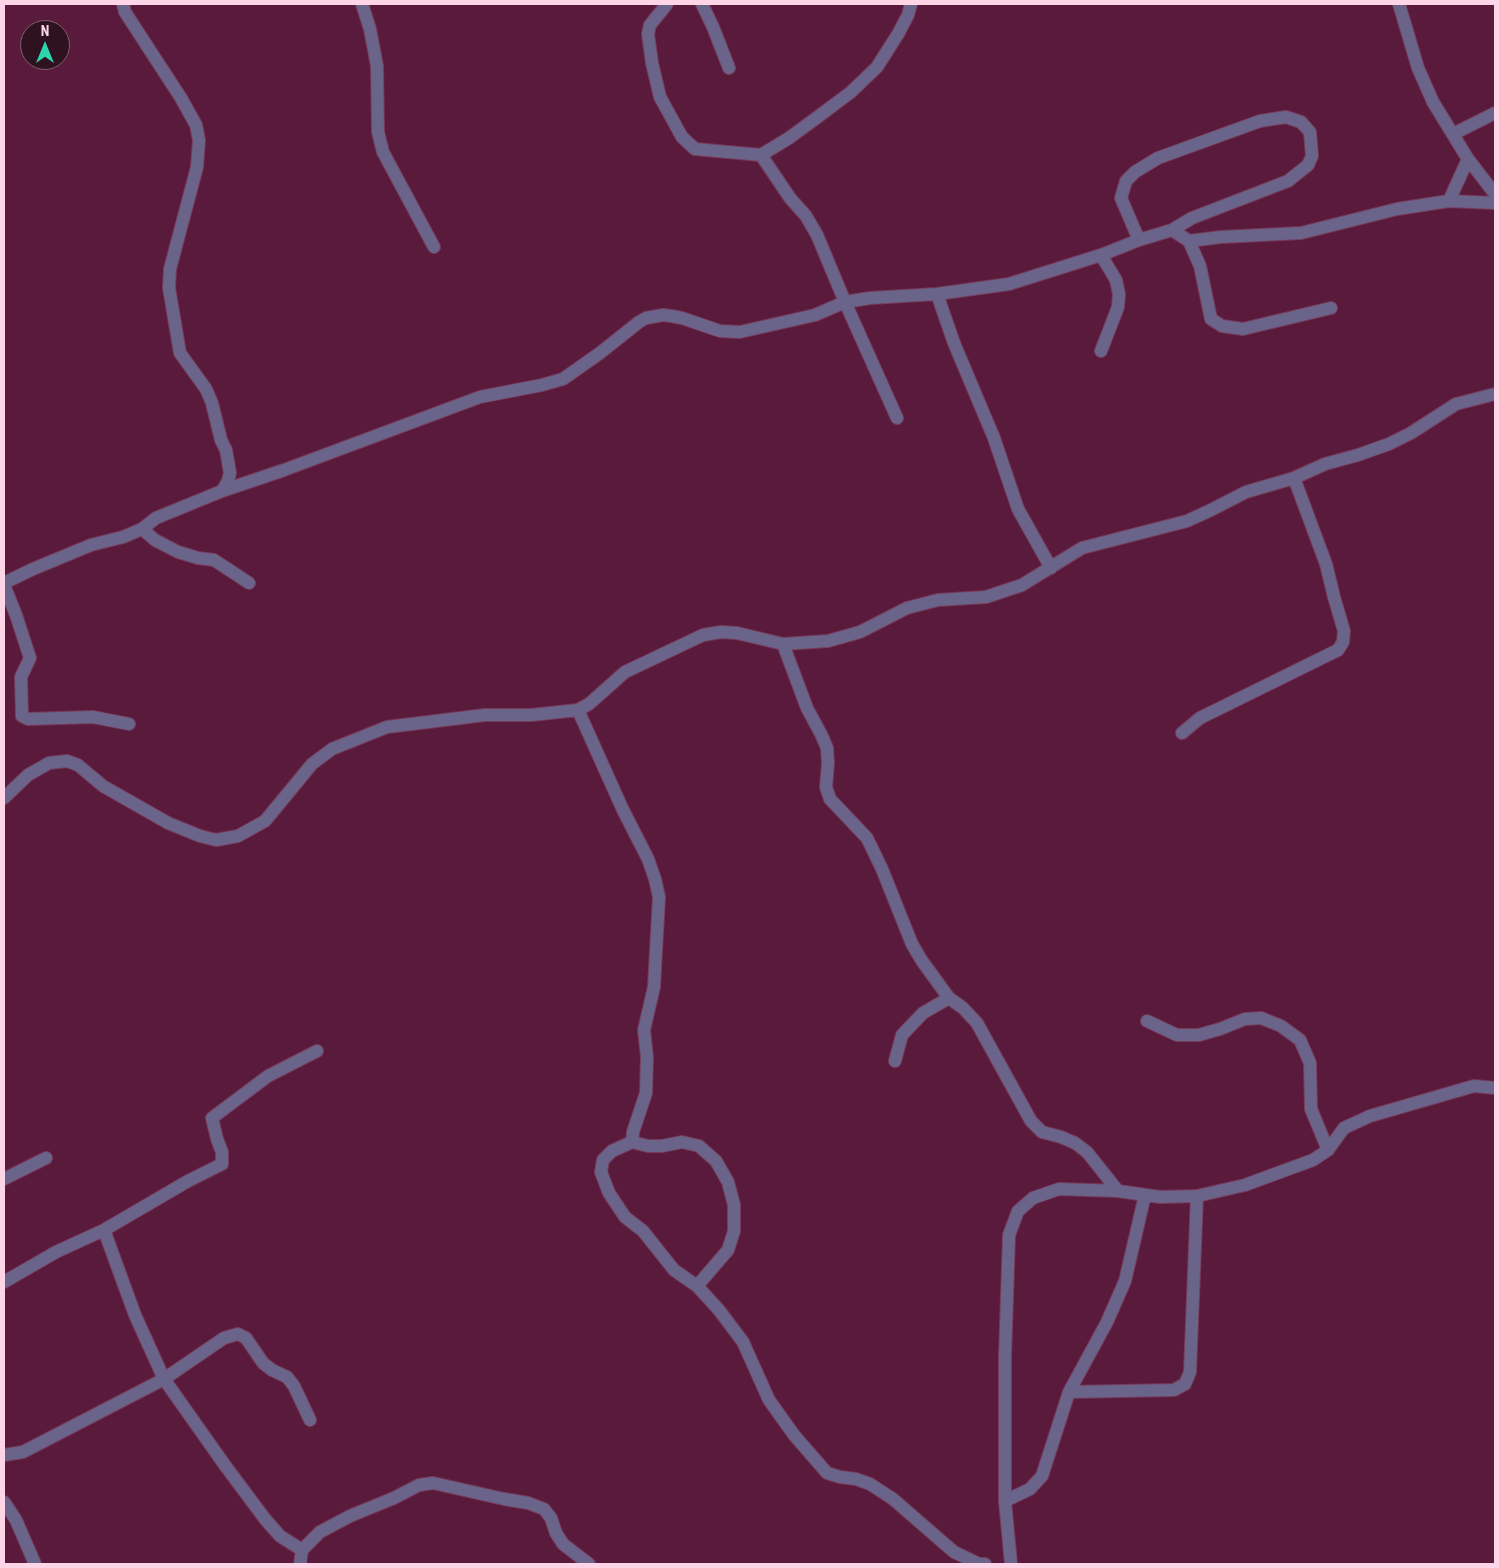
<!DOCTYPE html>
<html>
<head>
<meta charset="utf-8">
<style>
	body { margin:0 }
	#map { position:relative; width:1499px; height:1568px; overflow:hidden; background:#591a3c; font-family:"Roboto Condensed",sans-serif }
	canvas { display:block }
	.frame { position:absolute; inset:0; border:5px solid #fdd5e6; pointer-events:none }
	.north { position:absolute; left:20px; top:20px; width:50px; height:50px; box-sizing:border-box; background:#2e1220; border:1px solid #81606f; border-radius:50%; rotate:0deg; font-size:14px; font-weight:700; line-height:20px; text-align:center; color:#fdd5e6 }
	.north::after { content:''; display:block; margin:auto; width:18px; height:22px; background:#2cd5ab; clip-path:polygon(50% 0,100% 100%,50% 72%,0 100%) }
</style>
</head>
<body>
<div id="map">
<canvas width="1499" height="1568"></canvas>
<div class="frame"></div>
<div class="north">N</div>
</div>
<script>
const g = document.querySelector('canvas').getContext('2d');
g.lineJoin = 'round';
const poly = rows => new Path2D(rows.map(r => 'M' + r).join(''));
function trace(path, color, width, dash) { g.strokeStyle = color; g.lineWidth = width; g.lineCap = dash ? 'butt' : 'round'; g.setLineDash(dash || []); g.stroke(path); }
const street = poly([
	[123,4,125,12,181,98,196,125,199,140,197,167,170,269,169,288,180,353,206,389,212,403,221,440,226,450,230,473,228,481,222,491],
	[362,4,370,29,377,66,378,132,383,152,434,247],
	[667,4,650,25,648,34,652,63,660,97,682,137,695,149,761,155,789,138,819,116,851,92,877,67,898,34,908,15,911,4],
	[702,4,713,27,729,68],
	[1399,4,1418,68,1433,102,1468,159,1449,201],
	[1453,134,1495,113],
	[761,155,790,198,806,216,817,235,845,302,897,418],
	[1468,159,1495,194],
	[1172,230,1189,241,1221,237,1301,233,1397,209,1449,201,1495,203],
	[1189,241,1200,266,1211,319,1222,326,1243,329,1331,308],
	[937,294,954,343,994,438,1018,509,1051,568],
	[1101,351,1118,307,1119,294,1116,280,1101,255],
	[142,529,155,540,178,552,198,558,214,560,249,583],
	[4,583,33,569,91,545,123,537,142,529,156,518,222,491,284,470,480,397,542,385,563,379,600,353,639,322,646,318,663,315,671,316,682,318,720,331,740,332,815,315,845,302,870,298,937,294,1009,284,1101,255,1139,240,1172,230,1192,218,1288,181,1308,165,1312,156,1310,132,1301,122,1286,117,1260,121,1158,158,1135,172,1126,181,1121,198,1139,240],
	[4,585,16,615,30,658,21,677,22,716,28,719,93,717,129,724],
	[783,644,807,708,822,736,827,748,828,763,826,787,830,799,867,838,882,869,912,944,922,961,949,998,963,1008,977,1023,1031,1121,1042,1132,1061,1137,1075,1143,1087,1152,1118,1191],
	[578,710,623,810,648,859,655,879,659,897,654,987,644,1030,647,1057,646,1093,633,1132,632,1142],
	[1182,733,1200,718,1338,650,1343,642,1344,631,1334,597,1326,564,1294,478],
	[4,798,28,775,49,763,67,761,78,765,103,786,168,823,200,836,216,840,238,836,265,821,312,764,332,749,387,727,485,715,531,715,578,710,589,704,625,672,703,635,721,632,737,633,783,644,828,641,860,632,907,608,938,600,986,597,1022,585,1082,548,1187,521,1211,510,1246,492,1294,478,1325,464,1358,455,1389,444,1411,433,1456,404,1495,394],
	[1147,1021,1177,1035,1199,1035,1220,1029,1245,1019,1261,1018,1281,1026,1300,1040,1310,1063,1311,1109,1328,1150],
	[895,1061,902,1035,923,1013,949,998],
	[4,1179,46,1158],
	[104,1230,135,1315,164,1379,224,1464,265,1519,280,1536,302,1550],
	[4,1282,56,1252,104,1230,188,1181,222,1164,222,1152,217,1139,212,1118,268,1076,317,1051],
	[697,1286,728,1250,734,1231,734,1205,728,1182,716,1161,699,1146,682,1142,662,1146,648,1146,632,1142,612,1151,603,1160,601,1172,609,1193,625,1217,643,1231,674,1270,697,1286,719,1310,743,1342,769,1400,794,1435,827,1473,840,1477,856,1479,870,1484,893,1499,954,1552,979,1564,985,1564],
	[1069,1392,1174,1390,1185,1384,1190,1372,1197,1196],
	[4,1455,23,1452,164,1379,224,1338,238,1334,246,1338,263,1363,272,1370,287,1377,294,1386,310,1420],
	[1005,1501,1030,1489,1042,1476,1069,1392,1107,1322,1125,1281,1145,1195],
	[4,1502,16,1520,35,1564],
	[300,1564,302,1550,320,1532,350,1516,394,1498,419,1485,433,1483,504,1499,528,1503,544,1509,551,1518,556,1533,563,1544,589,1564],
	[1011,1564,1005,1501,1005,1357,1009,1235,1018,1211,1033,1198,1059,1189,1118,1191,1160,1197,1197,1196,1245,1185,1313,1160,1328,1150,1344,1128,1370,1116,1474,1086,1495,1088]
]);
trace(street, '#773c5b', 14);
trace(street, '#6a648b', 12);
</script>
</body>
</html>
